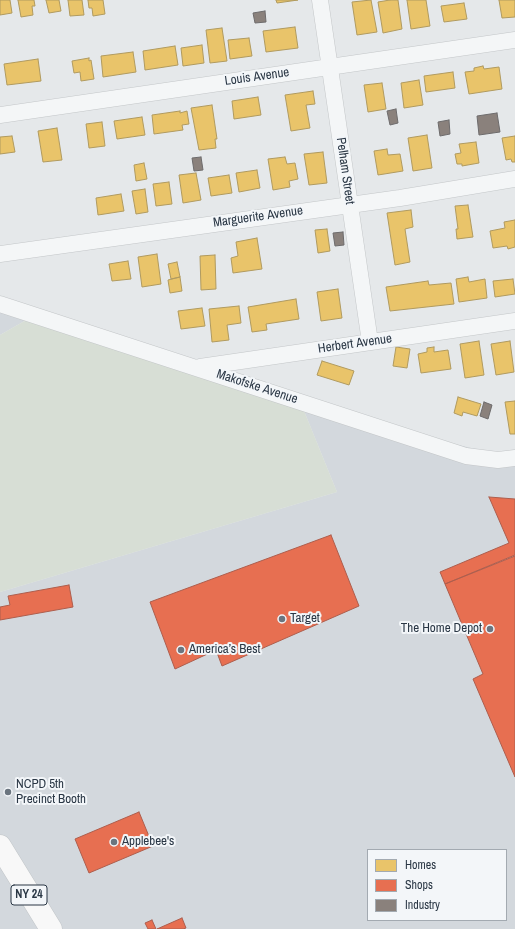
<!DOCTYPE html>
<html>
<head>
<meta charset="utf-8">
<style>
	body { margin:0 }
	#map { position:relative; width:515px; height:929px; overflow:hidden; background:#e5e8ea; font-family:"Archivo Narrow",sans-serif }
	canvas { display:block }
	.legend { position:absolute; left:367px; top:849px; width:140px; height:72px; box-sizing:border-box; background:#f3f6f9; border:1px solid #a3aab1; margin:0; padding:5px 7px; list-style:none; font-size:12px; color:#2a3745 }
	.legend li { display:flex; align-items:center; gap:8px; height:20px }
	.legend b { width:20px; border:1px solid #a3aab1 }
</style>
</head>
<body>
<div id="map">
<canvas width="515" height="929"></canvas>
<ul class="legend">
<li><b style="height:11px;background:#e9c46a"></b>Homes</li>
<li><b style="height:11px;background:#e76f51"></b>Shops</li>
<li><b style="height:11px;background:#8a817c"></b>Industry</li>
</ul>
</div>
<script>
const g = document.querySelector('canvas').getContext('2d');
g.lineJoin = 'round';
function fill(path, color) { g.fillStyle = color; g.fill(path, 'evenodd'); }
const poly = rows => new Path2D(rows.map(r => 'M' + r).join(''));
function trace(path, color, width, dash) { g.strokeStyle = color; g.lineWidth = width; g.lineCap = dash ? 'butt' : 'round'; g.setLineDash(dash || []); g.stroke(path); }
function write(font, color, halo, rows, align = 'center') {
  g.font = font + ' "Archivo Narrow",sans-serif'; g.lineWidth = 4; g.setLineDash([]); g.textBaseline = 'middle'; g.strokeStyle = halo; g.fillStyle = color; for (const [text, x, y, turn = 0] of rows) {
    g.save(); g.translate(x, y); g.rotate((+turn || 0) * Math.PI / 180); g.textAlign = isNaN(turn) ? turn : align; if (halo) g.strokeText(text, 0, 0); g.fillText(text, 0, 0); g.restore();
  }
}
fill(poly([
	[0,304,35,315,0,335],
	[300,401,380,427,515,458,515,929,0,929,0,592,337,492],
	[368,850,506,850,506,920,368,920]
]), '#d3d8dd');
fill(poly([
	[35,315,300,401,337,492,0,592,0,335]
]), '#d7ded5');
const homes = poly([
	[0,0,10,0,12,13,0,15,0,0],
	[18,0,34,0,35,6,32,6,33,15,21,17,18,0],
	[46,0,59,0,61,11,49,13,46,0],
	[68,0,82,0,84,15,70,16,68,0],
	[88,0,103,0,105,14,93,16,92,8,89,8,88,0],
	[276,0,298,0,277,3,276,0],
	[371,0,377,32,357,35,352,2,371,0],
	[390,0,398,0,402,29,383,33,378,2,390,0],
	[407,0,426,0,430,26,411,29,407,0],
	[499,0,515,0,515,17,502,18,499,0],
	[464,3,467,19,444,22,441,6,464,3],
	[295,27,298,48,266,52,263,31,295,27],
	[222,28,227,61,210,63,206,30,222,28],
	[249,38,252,56,230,59,228,40,249,38],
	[202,45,204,63,183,66,181,48,202,45],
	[175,46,178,65,145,70,143,51,175,46],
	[133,52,136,72,103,77,101,56,133,52],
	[89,58,89,61,91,60,94,79,81,81,80,72,74,73,72,61,89,58],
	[38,59,41,81,7,85,4,64,38,59],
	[483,66,484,69,499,67,502,89,469,94,465,72,474,71,474,68,483,66],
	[453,72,455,88,426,92,424,76,453,72],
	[419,80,423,105,404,108,401,83,419,80],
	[382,83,386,109,368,112,364,85,382,83],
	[313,91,315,104,306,105,310,128,291,131,285,95,313,91],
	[258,97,261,115,234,119,232,101,258,97],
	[212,105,217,139,215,139,216,148,199,150,191,108,212,105],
	[180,111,180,113,187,111,189,124,182,125,183,130,154,134,152,115,180,111],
	[142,117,145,135,117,139,114,121,142,117],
	[102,122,105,146,89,148,86,124,102,122],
	[57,128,62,160,43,162,38,131,57,128],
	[427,135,432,168,413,171,408,138,427,135],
	[12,136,15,152,0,154,0,137,12,136],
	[515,136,515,162,512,162,511,159,506,160,502,138,515,136],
	[476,142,479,163,462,166,462,164,457,164,455,154,461,153,459,144,476,142],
	[387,149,388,155,400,154,403,171,378,175,374,151,387,149],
	[323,152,327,183,309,185,304,154,323,152],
	[285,157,287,164,295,163,298,179,289,181,290,187,273,190,268,159,285,157],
	[144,163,147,179,136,181,134,165,144,163],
	[257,170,260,188,239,192,236,173,257,170],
	[196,173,201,200,183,203,179,175,196,173],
	[229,175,232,193,211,196,208,178,229,175],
	[169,182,172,204,156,206,153,184,169,182],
	[145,189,148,212,136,214,132,191,145,189],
	[121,194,124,211,98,215,96,198,121,194],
	[468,205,473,237,457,239,456,229,458,229,455,206,468,205],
	[411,210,413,227,405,229,410,262,395,265,387,213,411,210],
	[515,220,515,247,508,249,507,246,493,248,490,231,505,228,504,222,515,220],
	[327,229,330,251,318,253,315,230,327,229],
	[257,238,262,269,233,273,231,258,238,256,236,242,257,238],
	[157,254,161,284,142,287,138,257,157,254],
	[215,255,216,289,201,290,200,256,215,255],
	[128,261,131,279,112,281,109,264,128,261],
	[177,262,180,277,171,279,168,264,177,262],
	[180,277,182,291,170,293,168,280,180,277],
	[468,277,469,282,485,279,487,298,459,302,456,279,468,277],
	[513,279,515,294,495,297,493,281,513,279],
	[428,281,429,285,451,283,454,304,390,311,386,287,428,281],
	[338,289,342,318,321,321,317,292,338,289],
	[296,299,299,319,266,324,267,330,252,332,248,307,296,299],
	[239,306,241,323,227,325,229,340,212,342,209,309,239,306],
	[202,308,205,326,181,329,178,311,202,308],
	[479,341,484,375,465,378,460,344,479,341],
	[510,341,514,372,496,375,491,344,510,341],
	[396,347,410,349,407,368,393,366,396,347],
	[434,347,434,352,448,350,451,369,421,373,418,354,427,352,427,348,434,347],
	[322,361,354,371,349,385,317,375,322,361],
	[458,397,481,404,477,416,463,412,462,416,454,413,458,397],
	[515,401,515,434,510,434,505,402,515,401]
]);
fill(homes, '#e9c46a');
trace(homes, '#b09a5f', 1);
const shops = poly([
	[489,497,515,499,515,555,445,584,440,572,509,543,489,497],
	[331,535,359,606,222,666,216,650,175,669,150,602,331,535],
	[515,556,515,777,473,679,483,674,445,584,515,556],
	[69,585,73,607,0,620,0,607,10,605,8,596,69,585],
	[139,812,153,846,89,873,75,839,139,812],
	[182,918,186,928,183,929,157,929,182,918],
	[152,920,156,929,148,929,145,923,152,920]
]);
fill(shops, '#e76f51');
trace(shops, '#ae5e4d', 1);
const industry = poly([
	[265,11,266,22,255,23,253,13,265,11],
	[396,109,398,123,390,125,387,111,396,109],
	[497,113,500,132,479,135,477,116,497,113],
	[449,120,450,134,440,136,438,122,449,120],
	[201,157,203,170,194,171,192,158,201,157],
	[343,232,344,245,335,246,333,233,343,232],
	[484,402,492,405,488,419,480,416,484,402]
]);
fill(industry, '#8a817c');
trace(industry, '#6d6b6c', 1);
const street = poly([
	[320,0,370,342],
	[0,115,515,40],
	[0,254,400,198,515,179],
	[0,304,466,456,498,460,515,458],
	[200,367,515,321]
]);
const primary = poly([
	[0,846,51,929]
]);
trace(street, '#c3c6c8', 17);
trace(primary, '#c1c5c8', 23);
trace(street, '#f4f6f7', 16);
trace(primary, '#f8f8f8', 22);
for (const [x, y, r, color] of [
	[282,619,4,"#6b757f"],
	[490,629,4,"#6b757f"],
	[181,650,4,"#6b757f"],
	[8,792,4,"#6b757f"],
	[114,842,4,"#6b757f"]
]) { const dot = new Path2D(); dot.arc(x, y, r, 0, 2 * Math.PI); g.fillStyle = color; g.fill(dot); trace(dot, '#f3f6f9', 1.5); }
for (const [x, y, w] of [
	[29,895,36]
]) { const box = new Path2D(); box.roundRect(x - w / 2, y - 10, w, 20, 3); g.fillStyle = '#f3f6f9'; g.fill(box); trace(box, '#2a3745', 1); }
write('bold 12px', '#2a3745', null, [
	["NY 24",29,895]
]);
write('13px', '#2a3745', '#f3f6f9', [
	["Louis Avenue",257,77,-8],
	["Pelham Street",345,171,82],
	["Marguerite Avenue",258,217,-8],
	["Herbert Avenue",355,344,-8],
	["Makofske Avenue",257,387,18]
]);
write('13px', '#2a3745', '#f3f6f9', [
	["Target",290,619],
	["The Home Depot",482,629,"right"],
	["America’s Best",189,650],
	["NCPD 5th",16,785],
	["Precinct Booth",16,800],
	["Applebee's",122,842]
], 'left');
</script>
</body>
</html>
